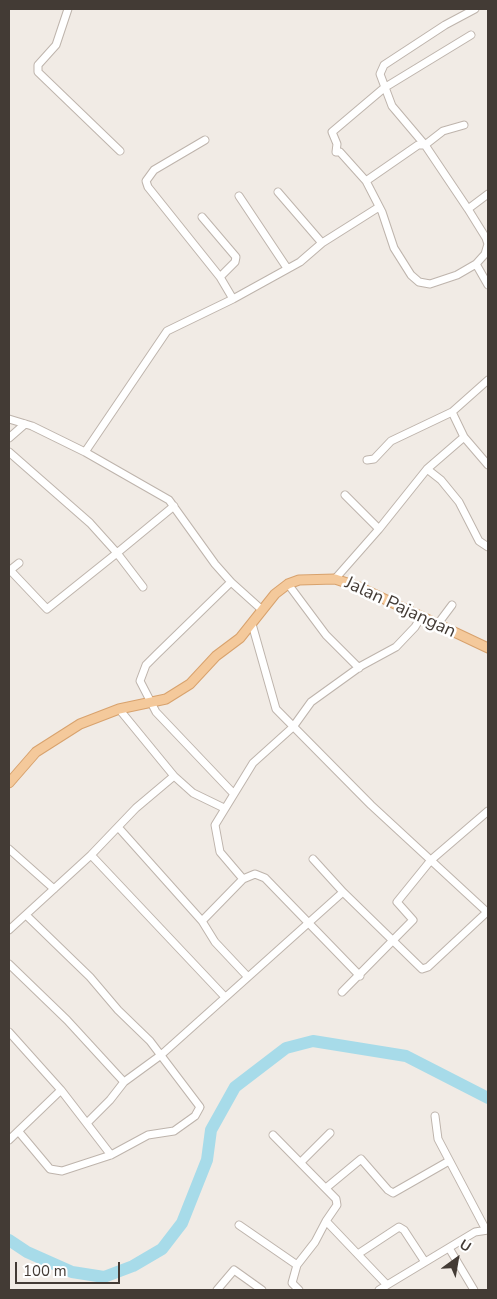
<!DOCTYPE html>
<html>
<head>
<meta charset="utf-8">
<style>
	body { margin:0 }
	#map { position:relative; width:497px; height:1299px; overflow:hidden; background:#f1ebe5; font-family:"Nunito Sans",sans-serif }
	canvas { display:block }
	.frame { position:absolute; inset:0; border:10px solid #433b35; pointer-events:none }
	.north { position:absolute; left:432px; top:1234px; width:50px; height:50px; -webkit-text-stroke:4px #fff; paint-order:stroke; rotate:32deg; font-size:14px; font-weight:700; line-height:20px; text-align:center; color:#433b35 }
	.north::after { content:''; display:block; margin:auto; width:18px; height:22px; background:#433b35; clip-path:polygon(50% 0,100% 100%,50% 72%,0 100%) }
	.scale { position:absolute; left:15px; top:1262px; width:105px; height:22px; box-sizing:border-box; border:2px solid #433b35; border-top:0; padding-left:6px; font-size:15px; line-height:18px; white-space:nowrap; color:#433b35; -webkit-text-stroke:4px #fff; paint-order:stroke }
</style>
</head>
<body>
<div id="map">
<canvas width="497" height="1299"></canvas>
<div class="frame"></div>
<div class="north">U</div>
<div class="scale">100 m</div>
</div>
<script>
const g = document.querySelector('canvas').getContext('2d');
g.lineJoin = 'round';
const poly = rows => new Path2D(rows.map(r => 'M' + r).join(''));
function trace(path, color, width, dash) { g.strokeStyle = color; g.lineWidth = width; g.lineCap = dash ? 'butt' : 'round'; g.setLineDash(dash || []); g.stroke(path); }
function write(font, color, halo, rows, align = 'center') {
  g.font = font + ' "Nunito Sans",sans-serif'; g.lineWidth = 5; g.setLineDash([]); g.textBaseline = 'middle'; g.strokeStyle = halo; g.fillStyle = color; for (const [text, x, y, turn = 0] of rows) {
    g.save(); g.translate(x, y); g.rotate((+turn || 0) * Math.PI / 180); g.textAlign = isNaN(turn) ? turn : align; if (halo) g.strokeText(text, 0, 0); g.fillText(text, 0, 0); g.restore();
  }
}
trace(poly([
	[9,1240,27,1252,72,1272,104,1277,133,1266,162,1249,182,1223,207,1160,211,1130,235,1087,286,1048,313,1041,406,1056,488,1098]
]), '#a7dbe9', 12);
const minor = poly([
	[68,9,56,45,38,65,38,72,120,151],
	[471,35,384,88,332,132,337,144,336,152,340,152,366,181,382,212,394,248,411,275,419,282,430,284,457,275,476,264,488,285],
	[205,140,154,170,146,181,148,187,220,277],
	[366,181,418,145,425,145,443,131,464,125],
	[278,192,322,243],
	[239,196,287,268],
	[468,209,425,145,392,106,380,74,384,65,445,25,475,9],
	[202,217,236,257,235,262,220,277,233,299],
	[476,264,485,254,488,244,486,238,468,209,488,194],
	[452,412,464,437],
	[9,419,32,426,85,452,169,500,215,564,231,582,261,609],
	[9,438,25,424],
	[9,452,90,523,117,553,47,609,10,570],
	[85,452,167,331,233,299,300,262,322,243,379,207],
	[367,460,374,459,391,441,452,412,488,380],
	[427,469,441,480,459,502,479,541,488,547],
	[379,529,427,469,464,437,488,465],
	[9,571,19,563],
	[335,579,379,529,345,495],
	[231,582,157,654,146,665,140,681,156,712,233,793],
	[288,584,326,635,359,668],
	[143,587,117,553,174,506],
	[252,624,276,709,371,805,488,913],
	[437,625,452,605],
	[174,776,193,793,224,808],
	[118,827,202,921],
	[9,849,54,889],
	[91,855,225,997],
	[313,859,343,892],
	[243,879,202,921,215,942,247,976],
	[9,930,91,855,136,808,174,776,119,709],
	[9,964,67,1020,124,1082,161,1055,343,892,422,969,428,967,487,912],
	[360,976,265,878,255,874,243,879,220,852,215,825,253,763,293,727,311,702,361,666,396,647,415,627,421,617],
	[342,992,413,920,397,902,431,860,488,811],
	[9,1032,61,1090,111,1155],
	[435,1116,438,1139,486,1230],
	[87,1123,110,1100,124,1082],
	[19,1132,50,1169,62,1171,111,1155,148,1135,174,1131,195,1116,200,1107,150,1041,118,1010,90,977,26,915],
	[273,1135,336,1199,337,1205,326,1221,387,1285,379,1290],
	[9,1140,61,1090],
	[301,1162,330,1133],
	[326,1188,361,1159,388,1190,393,1193,449,1161],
	[239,1225,297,1265],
	[449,1248,474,1290],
	[358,1254,399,1227,404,1230,425,1262],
	[387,1285,475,1232,488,1230],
	[217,1290,234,1270,262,1290],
	[299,1290,292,1283,297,1265,315,1242,326,1221]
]);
const major = poly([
	[9,783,36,752,80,724,119,709,166,699,190,684,216,656,240,638,275,594,288,584,299,580,335,579,359,587,488,648]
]);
trace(minor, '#beb4ac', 9);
trace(major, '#d8a26d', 11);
trace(minor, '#fff', 7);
trace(major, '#f4c99b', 9);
write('18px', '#433b35', '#fff', [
	["Jalan Pajangan",400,608,25]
]);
</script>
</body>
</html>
